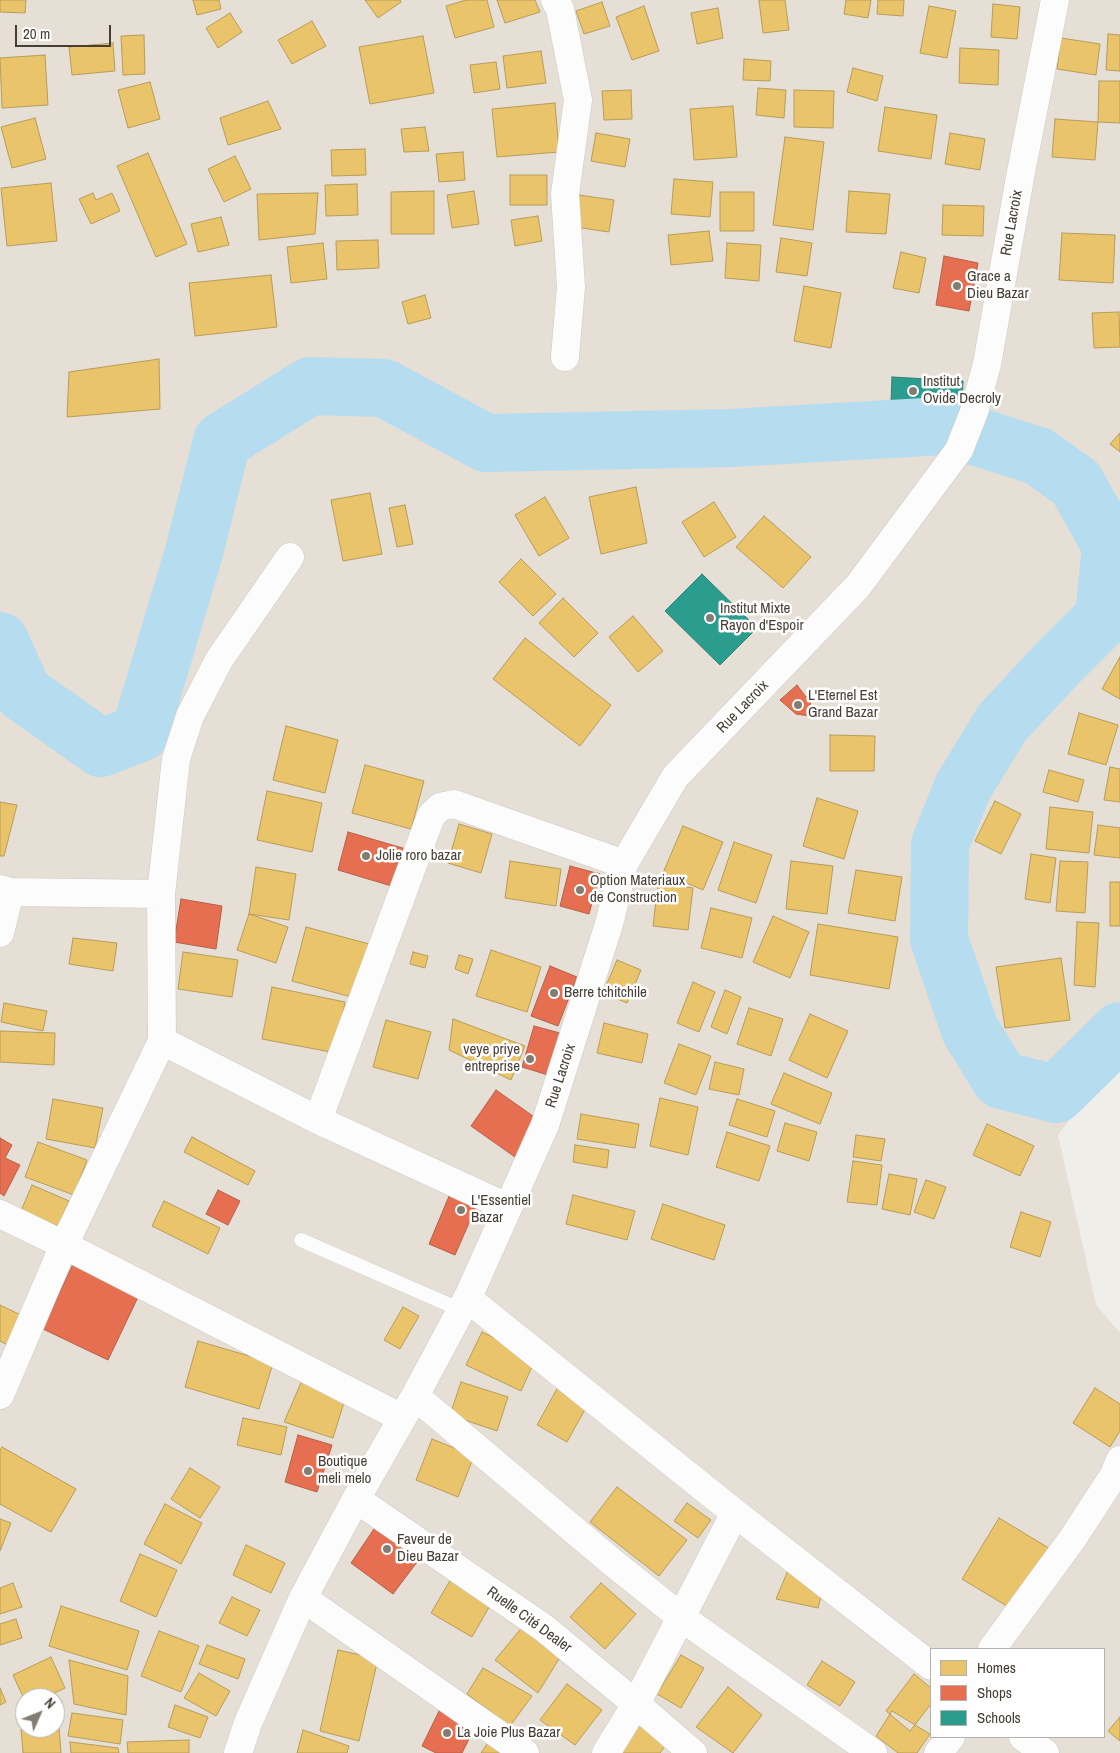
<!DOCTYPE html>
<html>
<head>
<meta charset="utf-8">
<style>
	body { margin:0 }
	#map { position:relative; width:1120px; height:1753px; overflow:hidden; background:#f0eee8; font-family:"Archivo Narrow",sans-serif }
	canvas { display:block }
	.legend { position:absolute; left:930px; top:1648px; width:175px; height:90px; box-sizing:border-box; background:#fff; border:1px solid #b5b2ae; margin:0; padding:6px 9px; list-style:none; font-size:15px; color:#463e34 }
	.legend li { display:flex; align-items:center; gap:10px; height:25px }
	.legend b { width:25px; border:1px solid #b5b2ae }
	.north { position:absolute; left:15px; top:1688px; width:50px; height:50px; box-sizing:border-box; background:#fff; border:1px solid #b5b2ae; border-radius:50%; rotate:46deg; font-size:14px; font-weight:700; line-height:20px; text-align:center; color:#463e34 }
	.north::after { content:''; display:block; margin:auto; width:18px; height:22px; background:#827c73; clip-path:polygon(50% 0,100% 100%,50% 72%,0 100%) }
	.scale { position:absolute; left:15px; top:25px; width:96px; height:22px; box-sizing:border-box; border:2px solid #463e34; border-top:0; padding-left:6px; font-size:15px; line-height:18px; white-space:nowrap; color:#463e34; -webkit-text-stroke:4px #fff; paint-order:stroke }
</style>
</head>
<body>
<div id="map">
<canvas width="1120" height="1753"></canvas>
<ul class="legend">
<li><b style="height:14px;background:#e9c46a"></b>Homes</li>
<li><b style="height:14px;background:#e76f51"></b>Shops</li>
<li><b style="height:14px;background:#2a9d8f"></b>Schools</li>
</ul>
<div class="north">N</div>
<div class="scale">20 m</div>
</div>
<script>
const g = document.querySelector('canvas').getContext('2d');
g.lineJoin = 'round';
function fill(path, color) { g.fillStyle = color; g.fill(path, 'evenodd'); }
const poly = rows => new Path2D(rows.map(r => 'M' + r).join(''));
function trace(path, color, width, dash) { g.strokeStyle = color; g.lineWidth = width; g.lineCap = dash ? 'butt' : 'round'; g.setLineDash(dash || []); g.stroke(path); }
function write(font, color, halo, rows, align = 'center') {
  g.font = font + ' "Archivo Narrow",sans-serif'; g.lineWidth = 5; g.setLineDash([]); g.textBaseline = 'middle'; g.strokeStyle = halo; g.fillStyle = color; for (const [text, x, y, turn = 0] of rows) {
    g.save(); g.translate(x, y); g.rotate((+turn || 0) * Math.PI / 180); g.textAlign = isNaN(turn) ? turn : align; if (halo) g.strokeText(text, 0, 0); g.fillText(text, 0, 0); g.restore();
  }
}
fill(poly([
	[0,0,1120,0,1120,1054,1058,1135,1096,1305,1120,1333,1120,1753,0,1753],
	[931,1649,1104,1649,1104,1737,931,1737],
	[25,1698,55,1698,55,1728,25,1728]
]), '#e5dfd5');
const homes = poly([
	[0,0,26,0,25,13,0,12,0,0],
	[193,0,219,0,221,9,197,15,193,0],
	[365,0,400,0,401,2,378,18,365,0],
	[466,0,487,0,494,27,455,38,446,6,466,0],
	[497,0,535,0,540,12,505,23,497,0],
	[759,0,785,0,789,30,763,33,759,0],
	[846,0,871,0,868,18,844,14,846,0],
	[878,0,904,0,903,16,877,14,878,0],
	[602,2,610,26,584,34,576,11,602,2],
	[993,4,1020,7,1017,39,991,37,993,4],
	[644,6,659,51,632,60,616,17,644,6],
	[929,6,956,11,947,58,920,53,929,6],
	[718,8,723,38,697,44,691,13,718,8],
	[230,13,242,32,218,48,206,28,230,13],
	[312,21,326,46,292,64,278,40,312,21],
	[1108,34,1120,35,1120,71,1106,70,1108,34],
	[144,35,145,74,123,75,121,36,144,35],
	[423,36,434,93,370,104,359,47,423,36],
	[1061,38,1100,44,1096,75,1057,69,1061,38],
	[113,43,115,71,72,75,69,47,113,43],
	[960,48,999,50,998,85,959,83,960,48],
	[541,51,546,83,507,88,503,56,541,51],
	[45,55,48,105,2,108,0,58,45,55],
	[744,59,771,61,770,81,743,80,744,59],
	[496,62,500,89,474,93,470,65,496,62],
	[853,68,883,76,877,101,847,92,853,68],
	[1099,81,1120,81,1120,123,1098,122,1099,81],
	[150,82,160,119,128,128,118,90,150,82],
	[758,88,786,90,784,118,756,115,758,88],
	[631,90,632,119,604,120,602,91,631,90],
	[794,90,834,91,833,128,794,127,794,90],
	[268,101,281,129,228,145,220,118,268,101],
	[555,103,559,152,497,157,492,109,555,103],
	[733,106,737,157,694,160,690,109,733,106],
	[885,107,937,115,931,159,878,151,885,107],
	[35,118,46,159,12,168,1,127,35,118],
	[1055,119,1098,122,1095,160,1052,157,1055,119],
	[425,127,429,151,404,152,401,129,425,127],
	[596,133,630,139,625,167,591,161,596,133],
	[950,133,985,139,980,170,945,164,950,133],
	[785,137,824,142,813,230,773,225,785,137],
	[365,149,366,175,332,176,331,150,365,149],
	[463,152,465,180,439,182,436,154,463,152],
	[148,153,187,244,156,257,117,166,148,153],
	[235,156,251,189,224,202,208,169,235,156],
	[510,175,547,175,547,205,510,205,510,175],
	[674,179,713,182,710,217,671,214,674,179],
	[51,183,57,241,7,246,1,188,51,183],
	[357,184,358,215,326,216,325,185,357,184],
	[434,191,434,234,391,234,391,192,434,191],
	[474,191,479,224,452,228,447,195,474,191],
	[849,191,890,194,886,234,846,232,849,191],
	[720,192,754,192,754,231,720,231,720,192],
	[93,193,96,200,112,193,120,211,91,224,79,199,93,193],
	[318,193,315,234,259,240,257,194,318,193],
	[579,195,614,200,609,232,575,227,579,195],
	[943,205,984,206,983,236,942,235,943,205],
	[538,216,542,241,515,246,511,220,538,216],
	[221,217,229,245,198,252,191,224,221,217],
	[709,231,713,261,671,265,668,235,709,231],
	[1062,233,1115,235,1113,283,1059,280,1062,233],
	[781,238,812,243,807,276,776,272,781,238],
	[378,240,379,268,337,270,336,241,378,240],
	[323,243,327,279,291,283,287,247,323,243],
	[727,243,761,245,759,281,725,278,727,243],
	[901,252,926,258,919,293,893,288,901,252],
	[271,275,277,327,195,336,189,283,271,275],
	[804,286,841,293,831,348,794,341,804,286],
	[425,295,431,318,408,324,402,302,425,295],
	[1119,312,1120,347,1094,348,1092,313,1119,312],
	[159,359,160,409,67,417,69,372,159,359],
	[1120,433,1120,452,1110,444,1120,433],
	[636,487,647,543,601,554,589,497,636,487],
	[370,493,382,554,343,561,331,500,370,493],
	[545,497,569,538,539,556,515,515,545,497],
	[714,502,736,537,704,557,682,522,714,502],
	[405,505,413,544,397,547,389,508,405,505],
	[764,516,811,557,783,588,736,547,764,516],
	[521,559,556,594,533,616,499,582,521,559],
	[563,598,598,633,574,657,539,623,563,598],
	[633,616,663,651,638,672,609,637,633,616],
	[525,638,611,705,580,746,493,679,525,638],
	[1120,657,1120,699,1102,689,1120,657],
	[1079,713,1118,725,1106,765,1068,754,1079,713],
	[286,726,338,740,325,793,273,780,286,726],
	[830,735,875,736,874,771,830,771,830,735],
	[365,765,424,781,411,829,352,813,365,765],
	[1110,767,1120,769,1120,802,1104,800,1110,767],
	[1049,770,1084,780,1078,802,1043,792,1049,770],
	[267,791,322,803,312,852,257,840,267,791],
	[817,798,858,811,844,859,803,846,817,798],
	[995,801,1021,814,1001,854,975,841,995,801],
	[0,802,17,805,4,856,0,856,0,802],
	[1050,807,1093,812,1089,853,1046,849,1050,807],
	[459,824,492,834,481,873,448,863,459,824],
	[1098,825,1120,828,1120,858,1094,855,1098,825],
	[683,826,723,842,703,890,663,873,683,826],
	[734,842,772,855,756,903,718,890,734,842],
	[1031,854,1056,858,1050,903,1025,899,1031,854],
	[510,861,561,869,556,906,505,898,510,861],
	[791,861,833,866,827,914,786,909,791,861],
	[1060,861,1088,862,1085,913,1056,911,1060,861],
	[256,867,296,874,289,920,249,914,256,867],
	[856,870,902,877,895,921,848,913,856,870],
	[1110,882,1120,882,1120,926,1110,926,1110,882],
	[658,883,693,888,688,930,653,926,658,883],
	[711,908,752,918,742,958,701,948,711,908],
	[249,914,288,927,276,963,237,950,249,914],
	[773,916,809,932,790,978,753,962,773,916],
	[1077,922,1099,923,1095,987,1074,985,1077,922],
	[818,924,898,937,889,989,810,975,818,924],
	[306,927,373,945,359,999,292,981,306,927],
	[73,938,117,943,113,971,69,964,73,938],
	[491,950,541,967,527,1012,476,996,491,950],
	[183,952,238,960,232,997,178,989,183,952],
	[413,952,428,956,425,968,410,964,413,952],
	[459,955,473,959,468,974,455,969,459,955],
	[1061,958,1070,1020,1005,1028,996,967,1061,958],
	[617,960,641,970,627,1003,603,993,617,960],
	[693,982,715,992,699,1032,677,1023,693,982],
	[272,987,345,1002,336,1053,262,1039,272,987],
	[725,990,741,997,727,1034,711,1027,725,990],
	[4,1003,47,1011,43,1031,1,1022,4,1003],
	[749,1008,783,1019,771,1056,737,1044,749,1008],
	[810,1014,848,1031,827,1078,789,1060,810,1014],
	[453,1019,525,1046,511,1080,449,1050,453,1019],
	[386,1020,431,1032,418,1079,373,1067,386,1020],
	[604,1023,648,1034,642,1063,597,1053,604,1023],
	[0,1031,55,1033,54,1065,0,1062,0,1031],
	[679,1044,711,1056,696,1095,664,1083,679,1044],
	[715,1062,744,1069,739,1095,709,1089,715,1062],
	[784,1073,832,1093,820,1124,771,1104,784,1073],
	[660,1098,698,1107,688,1155,650,1146,660,1098],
	[53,1099,103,1108,95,1148,46,1139,53,1099],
	[737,1099,775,1111,767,1137,729,1125,737,1099],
	[581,1114,639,1124,635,1148,577,1139,581,1114],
	[785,1123,817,1132,809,1161,777,1151,785,1123],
	[987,1124,1034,1146,1020,1176,973,1155,987,1124],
	[727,1132,770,1146,759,1181,716,1167,727,1132],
	[856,1135,885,1139,881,1161,853,1157,856,1135],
	[192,1137,255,1171,248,1185,184,1152,192,1137],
	[38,1142,87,1160,74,1195,25,1177,38,1142],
	[575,1145,609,1150,607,1168,573,1162,575,1145],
	[853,1161,882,1165,877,1205,847,1202,853,1161],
	[889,1174,917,1179,910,1215,882,1209,889,1174],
	[926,1180,946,1187,934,1219,914,1212,926,1180],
	[32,1185,69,1201,58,1226,21,1211,32,1185],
	[573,1195,635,1211,627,1240,566,1224,573,1195],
	[164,1201,220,1228,208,1254,152,1226,164,1201],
	[663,1204,725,1225,714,1260,651,1239,663,1204],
	[1021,1212,1051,1222,1040,1257,1010,1247,1021,1212],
	[0,1305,23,1316,9,1346,0,1341,0,1305],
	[403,1307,419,1316,400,1349,384,1340,403,1307],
	[482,1332,536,1358,521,1391,466,1365,482,1332],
	[198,1341,273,1363,259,1409,185,1387,198,1341],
	[303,1378,345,1399,333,1438,284,1422,303,1378],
	[461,1382,508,1397,497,1431,450,1415,461,1382],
	[558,1387,588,1404,567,1442,537,1425,558,1387],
	[1095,1388,1120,1404,1120,1431,1110,1447,1073,1423,1095,1388],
	[243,1418,287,1427,281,1455,237,1445,243,1418],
	[432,1439,474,1456,458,1497,416,1480,432,1439],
	[2,1447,76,1489,51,1532,0,1504,0,1450,2,1447],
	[190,1468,220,1487,200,1518,171,1499,190,1468],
	[617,1487,687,1540,659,1576,590,1522,617,1487],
	[687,1503,711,1520,698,1538,674,1521,687,1503],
	[165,1504,202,1523,181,1564,144,1544,165,1504],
	[999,1518,1052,1550,1015,1611,962,1579,999,1518],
	[0,1519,11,1523,0,1551,0,1519],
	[246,1545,285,1563,271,1593,233,1575,246,1545],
	[140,1554,177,1570,156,1617,120,1601,140,1554],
	[792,1561,824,1585,818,1608,776,1599,792,1561],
	[451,1579,492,1602,472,1637,431,1613,451,1579],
	[13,1583,22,1607,0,1614,0,1588,13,1583],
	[601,1583,636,1614,605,1649,570,1617,601,1583],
	[232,1597,260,1610,247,1636,219,1623,232,1597],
	[61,1606,139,1631,127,1670,49,1646,61,1606],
	[16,1619,22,1638,0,1645,0,1624,16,1619],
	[524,1625,562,1654,538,1693,495,1660,524,1625],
	[159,1631,199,1646,181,1692,141,1676,159,1631],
	[207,1645,245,1659,238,1679,199,1664,207,1645],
	[338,1650,378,1659,359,1741,320,1731,338,1650],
	[681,1655,704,1668,681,1708,657,1694,681,1655],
	[51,1657,65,1688,44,1698,25,1698,25,1701,13,1675,51,1657],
	[69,1660,128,1676,126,1715,74,1704,69,1660],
	[822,1661,855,1682,840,1706,807,1685,822,1661],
	[483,1668,532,1696,510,1726,467,1694,483,1668],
	[199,1673,230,1691,216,1716,184,1698,199,1673],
	[914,1674,931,1688,931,1704,910,1731,886,1711,914,1674],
	[567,1684,602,1710,575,1745,540,1720,567,1684],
	[728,1687,762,1715,733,1753,696,1727,728,1687],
	[0,1688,6,1702,0,1705,0,1688],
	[175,1705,208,1717,200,1738,168,1727,175,1705],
	[892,1711,930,1734,917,1753,898,1753,876,1736,892,1711],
	[72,1713,123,1720,120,1744,68,1736,72,1713],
	[1120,1717,1120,1741,1108,1731,1120,1717],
	[633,1719,668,1742,660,1753,623,1753,614,1747,633,1719],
	[55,1727,59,1727,61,1753,23,1753,21,1729,55,1727],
	[303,1730,349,1746,347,1753,297,1753,303,1730],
	[492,1737,514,1753,481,1753,492,1737],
	[189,1740,189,1753,128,1753,127,1742,189,1740],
	[70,1742,118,1748,119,1753,71,1753,70,1742]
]);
fill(homes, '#e9c46a');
trace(homes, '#b89c5a', 1);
const shops = poly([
	[944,256,978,263,969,311,936,305,944,256],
	[797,685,806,697,811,694,810,716,796,714,780,700,797,685],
	[348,832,406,849,395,887,338,870,348,832],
	[570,866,600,874,589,914,560,906,570,866],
	[181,899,222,906,216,949,174,942,181,899],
	[550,966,577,977,558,1026,531,1016,550,966],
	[534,1026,560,1033,548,1075,522,1067,534,1026],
	[496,1090,540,1121,515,1157,471,1126,496,1090],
	[0,1138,12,1145,5,1158,20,1165,4,1196,0,1193,0,1138],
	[452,1189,479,1200,455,1255,429,1244,452,1189],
	[218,1190,240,1201,228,1225,206,1214,218,1190],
	[73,1264,139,1295,108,1360,43,1329,73,1264],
	[298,1435,332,1445,317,1492,285,1482,298,1435],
	[378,1523,420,1558,393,1594,351,1563,378,1523],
	[442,1705,477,1723,462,1753,436,1753,422,1746,442,1705]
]);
fill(shops, '#e76f51');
trace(shops, '#b76048', 1);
const schools = poly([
	[892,377,963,381,962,406,891,402,892,377],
	[702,574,757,628,720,665,665,611,702,574]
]);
fill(schools, '#2a9d8f');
trace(schools, '#328074', 1);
trace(poly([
	[0,641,23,693,101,748,140,733,194,552,222,441,310,386,384,388,486,443,731,438,943,426,1038,456,1076,483,1111,546,1104,617,1056,665,1002,723,963,787,940,844,939,939,970,1030,1001,1080,1056,1094,1120,1031]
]), '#b6dcf0', 58);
const service = poly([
	[301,1240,461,1310]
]);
const minor = poly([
	[555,0,560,9,578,100,565,194,571,287,565,357],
	[0,889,10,892,161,894,162,1041,318,1120,507,1207],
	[161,894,176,759,190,716,219,660,290,557],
	[0,933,10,892],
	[318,1120,431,816,440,807,454,804,624,864],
	[0,1214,64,1245,402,1418],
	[467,1298,735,1513,931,1666],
	[0,1395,64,1245,162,1041],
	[415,1396,612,1562,682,1618,873,1753],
	[356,1499,544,1628,636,1704,693,1753],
	[303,1598,525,1753],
	[992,1649,1073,1538,1114,1475,1120,1460],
	[1023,1737,1045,1753],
	[238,1753,248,1723,303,1598,356,1499,415,1396,469,1295,545,1125,609,924,624,864,675,777,858,586,959,450,974,412,987,364,1021,172,1055,0],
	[606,1753,636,1704,735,1513],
	[938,1753,951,1737]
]);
trace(service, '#cccac4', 15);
trace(minor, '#cccac4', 29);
trace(service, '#fdfcfc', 14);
trace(minor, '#fdfcfc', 28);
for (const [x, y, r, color] of [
	[957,286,5,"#827c73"],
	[913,391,5,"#827c73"],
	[710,618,5,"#827c73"],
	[798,705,5,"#827c73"],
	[366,856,5,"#827c73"],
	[580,890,5,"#827c73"],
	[554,993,5,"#827c73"],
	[530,1059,5,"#827c73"],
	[461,1210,5,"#827c73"],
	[308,1471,5,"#827c73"],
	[387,1549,5,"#827c73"],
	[447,1733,5,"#827c73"]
]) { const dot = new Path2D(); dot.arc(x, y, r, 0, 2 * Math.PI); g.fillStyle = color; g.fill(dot); trace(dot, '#fff', 2); }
write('15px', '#463e34', '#fff', [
	["Rue Lacroix",1012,223,-80],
	["Rue Lacroix",743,707,-46],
	["Rue Lacroix",561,1076,-72],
	["Ruelle Cité Dealer",529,1620,36]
]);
write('15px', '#463e34', '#fff', [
	["Grace a",967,277],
	["Dieu Bazar",967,294],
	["Institut",923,382],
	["Ovide Decroly",923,399],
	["Institut Mixte",720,609],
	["Rayon d'Espoir",720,626],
	["L'Eternel Est",808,696],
	["Grand Bazar",808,713],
	["Jolie roro bazar",376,856],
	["Option Materiaux",590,881],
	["de Construction",590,898],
	["Berre tchitchile",564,993],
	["veye priye",520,1050,"right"],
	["entreprise",520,1067,"right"],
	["L'Essentiel",471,1201],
	["Bazar",471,1218],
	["Boutique",318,1462],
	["meli melo",318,1479],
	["Faveur de",397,1540],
	["Dieu Bazar",397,1557],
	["La Joie Plus Bazar",457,1733]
], 'left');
</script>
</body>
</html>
